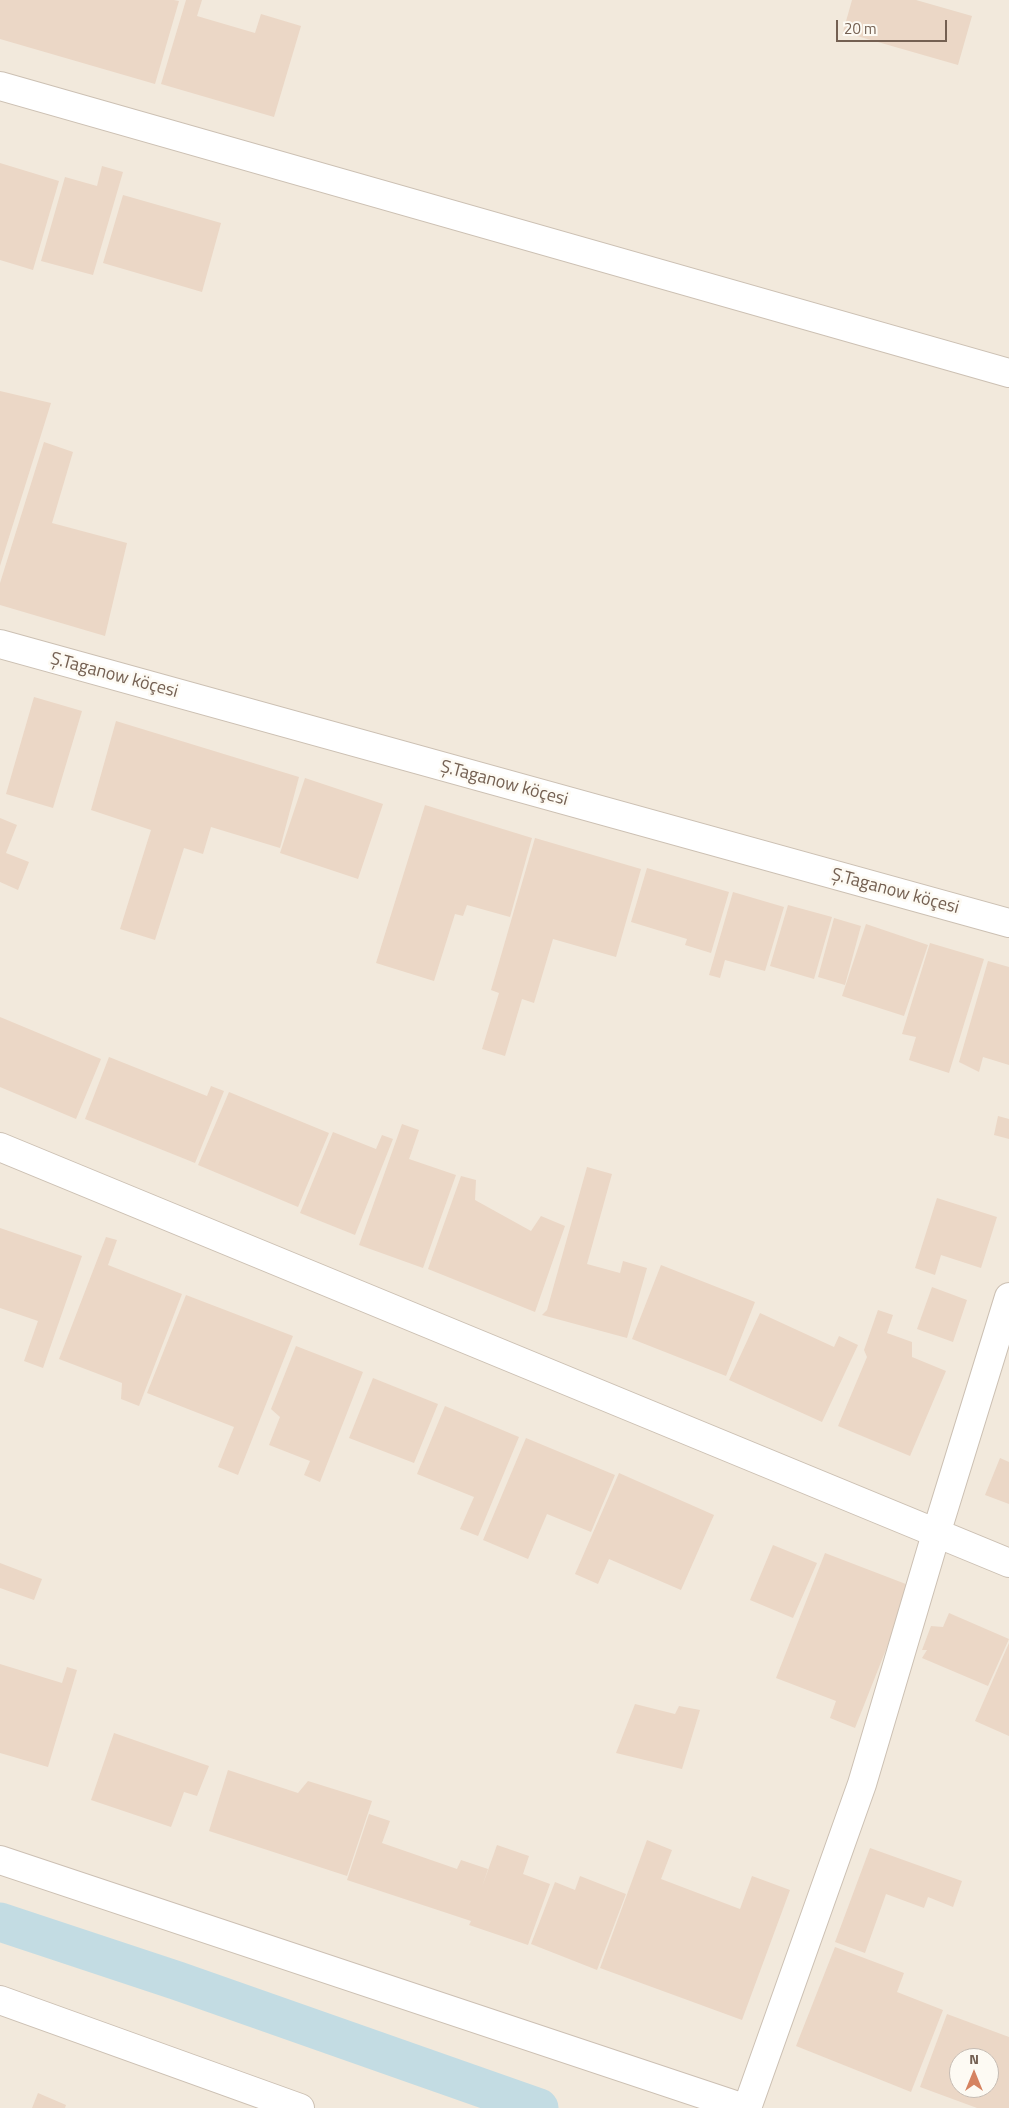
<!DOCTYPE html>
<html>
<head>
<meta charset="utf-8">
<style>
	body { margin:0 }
	#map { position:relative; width:1009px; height:2108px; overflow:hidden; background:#fbf6ed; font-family:"Titillium Web",sans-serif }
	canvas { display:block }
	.north { position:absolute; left:949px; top:2048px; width:50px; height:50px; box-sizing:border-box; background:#fdfaf3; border:1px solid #c6bcb3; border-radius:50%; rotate:0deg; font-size:14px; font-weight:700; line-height:20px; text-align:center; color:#746052 }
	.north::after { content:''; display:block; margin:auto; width:18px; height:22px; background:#d58361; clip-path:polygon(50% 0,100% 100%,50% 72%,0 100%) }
	.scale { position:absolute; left:836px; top:20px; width:111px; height:22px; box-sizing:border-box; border:2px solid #746052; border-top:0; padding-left:6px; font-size:15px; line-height:18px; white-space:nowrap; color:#746052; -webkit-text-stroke:4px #fdfaf3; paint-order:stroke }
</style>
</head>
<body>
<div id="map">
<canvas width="1009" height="2108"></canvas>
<div class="north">N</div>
<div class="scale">20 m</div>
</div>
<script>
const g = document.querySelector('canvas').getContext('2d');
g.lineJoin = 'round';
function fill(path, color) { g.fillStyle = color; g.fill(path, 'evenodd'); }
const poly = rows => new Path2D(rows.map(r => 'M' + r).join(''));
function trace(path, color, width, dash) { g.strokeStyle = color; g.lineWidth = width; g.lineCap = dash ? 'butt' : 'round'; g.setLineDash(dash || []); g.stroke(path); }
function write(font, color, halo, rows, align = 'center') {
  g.font = font + ' "Titillium Web",sans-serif'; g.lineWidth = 5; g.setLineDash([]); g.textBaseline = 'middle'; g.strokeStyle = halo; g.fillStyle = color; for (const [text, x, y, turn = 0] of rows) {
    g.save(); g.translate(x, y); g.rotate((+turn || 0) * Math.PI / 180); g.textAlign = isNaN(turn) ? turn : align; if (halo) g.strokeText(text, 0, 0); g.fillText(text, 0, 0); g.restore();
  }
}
fill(poly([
	[0,0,1009,0,1009,2108,0,2108],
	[959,2058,989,2058,989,2088,959,2088]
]), '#f2e9dc');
trace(poly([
	[0,1922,178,1981,539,2108]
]), '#c3dce3', 39);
fill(poly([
	[0,0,174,0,179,1,155,84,0,39],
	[186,0,202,0,197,16,255,33,261,14,301,26,274,117,161,84],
	[852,0,916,0,972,16,958,65,843,32],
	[0,163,59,181,33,270,0,260],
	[102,166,123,172,93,275,41,261,65,177,97,186],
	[123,195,221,223,202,292,103,263],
	[0,391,51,403,0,566],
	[44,442,73,452,52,523,127,543,105,636,0,605,0,583],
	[34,697,82,711,53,808,6,794],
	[116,721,299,777,280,848,211,827,203,854,184,848,155,940,120,929,151,830,91,810],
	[305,778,383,804,358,879,280,853],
	[425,805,532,838,510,917,467,905,463,916,455,914,434,981,376,963],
	[0,818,17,825,6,853,29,862,18,890,0,882],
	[535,838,641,869,616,957,553,939,534,1003,522,999,505,1056,482,1049,499,993,491,990],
	[647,868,729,892,711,953,685,945,687,939,631,922],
	[733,892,784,907,765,971,725,960,720,978,709,975],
	[788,905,832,917,814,979,770,966],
	[834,918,861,926,845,985,818,977],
	[866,924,928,945,904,1016,842,996],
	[930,943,984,959,949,1073,909,1060,916,1037,902,1034],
	[988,961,1009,967,1009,1065,983,1057,979,1072,959,1062],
	[0,1017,101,1059,76,1119,0,1087],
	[109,1057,207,1096,211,1086,224,1091,195,1163,85,1119],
	[229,1092,329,1133,298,1207,198,1165],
	[998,1116,1009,1119,1009,1139,994,1135],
	[402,1124,419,1130,409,1159,456,1175,423,1268,359,1245],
	[333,1132,376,1149,382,1135,393,1139,355,1235,300,1213],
	[587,1167,612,1174,587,1264,620,1273,623,1261,647,1268,627,1338,542,1315,547,1310],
	[461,1176,476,1180,475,1200,531,1231,541,1216,565,1226,535,1312,428,1269],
	[937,1198,997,1217,981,1268,941,1255,935,1275,915,1268],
	[0,1228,82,1256,43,1368,24,1361,38,1321,0,1308],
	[106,1237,117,1240,108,1265,182,1294,139,1406,121,1399,122,1383,59,1359],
	[661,1265,755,1302,726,1376,632,1339],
	[932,1287,967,1300,953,1342,917,1329],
	[186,1295,293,1336,238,1475,218,1467,234,1427,147,1393],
	[878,1310,893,1315,887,1333,912,1342,912,1357,946,1371,910,1456,838,1426,867,1357,864,1350],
	[760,1313,834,1347,839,1336,858,1345,822,1422,729,1380],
	[296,1346,363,1372,320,1482,304,1475,310,1461,269,1445,280,1417,271,1409],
	[373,1378,438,1404,414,1463,349,1438],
	[445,1406,519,1437,478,1536,460,1529,474,1497,417,1474],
	[526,1438,615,1475,591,1532,547,1514,528,1559,483,1540],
	[1000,1458,1009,1462,1009,1504,985,1495],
	[619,1473,714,1515,681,1590,609,1559,598,1584,575,1574],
	[773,1545,817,1563,793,1618,750,1600],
	[825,1553,911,1586,855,1728,830,1718,836,1701,776,1678],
	[0,1563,42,1579,34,1600,0,1588],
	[949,1613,1009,1639,988,1686,922,1658,927,1650,922,1650,931,1626,943,1627],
	[1009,1643,1009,1736,975,1721],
	[0,1664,62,1683,67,1667,77,1670,48,1767,0,1753],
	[635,1704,675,1714,679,1706,700,1710,682,1769,616,1753],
	[114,1733,209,1766,197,1796,184,1792,171,1827,91,1800],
	[228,1770,298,1793,308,1781,372,1801,347,1876,209,1831],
	[369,1814,390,1821,382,1843,457,1869,461,1860,488,1869,482,1887,497,1845,529,1856,523,1874,550,1884,528,1945,469,1925,471,1921,347,1880],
	[647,1840,672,1850,661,1879,740,1909,752,1876,790,1890,742,2020,600,1968],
	[870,1848,962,1881,953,1907,928,1897,924,1908,886,1894,865,1953,835,1942],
	[580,1876,626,1894,597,1970,531,1944,555,1882,575,1890],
	[835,1947,904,1973,897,1992,943,2010,911,2092,796,2046],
	[947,2014,1009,2037,1009,2108,977,2108,920,2087],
	[959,2058,989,2058,989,2088,959,2088],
	[38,2093,66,2105,65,2108,32,2108]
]), '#ebd7c6');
const minor = poly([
	[0,86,1009,373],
	[0,1147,1009,1563],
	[0,1860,744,2108],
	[0,2000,300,2108],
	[747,2108,862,1784,936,1534,1009,1297]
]);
const tertiary = poly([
	[0,644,1009,923]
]);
trace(minor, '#ccc0b3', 30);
trace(tertiary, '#ccc0b3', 30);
trace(minor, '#fff', 28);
trace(tertiary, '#fff', 28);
write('18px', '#746052', '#fdfaf3', [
	["Ş.Taganow köçesi",114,676,15],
	["Ş.Taganow köçesi",504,784,15],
	["Ş.Taganow köçesi",895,892,15]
]);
</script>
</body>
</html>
